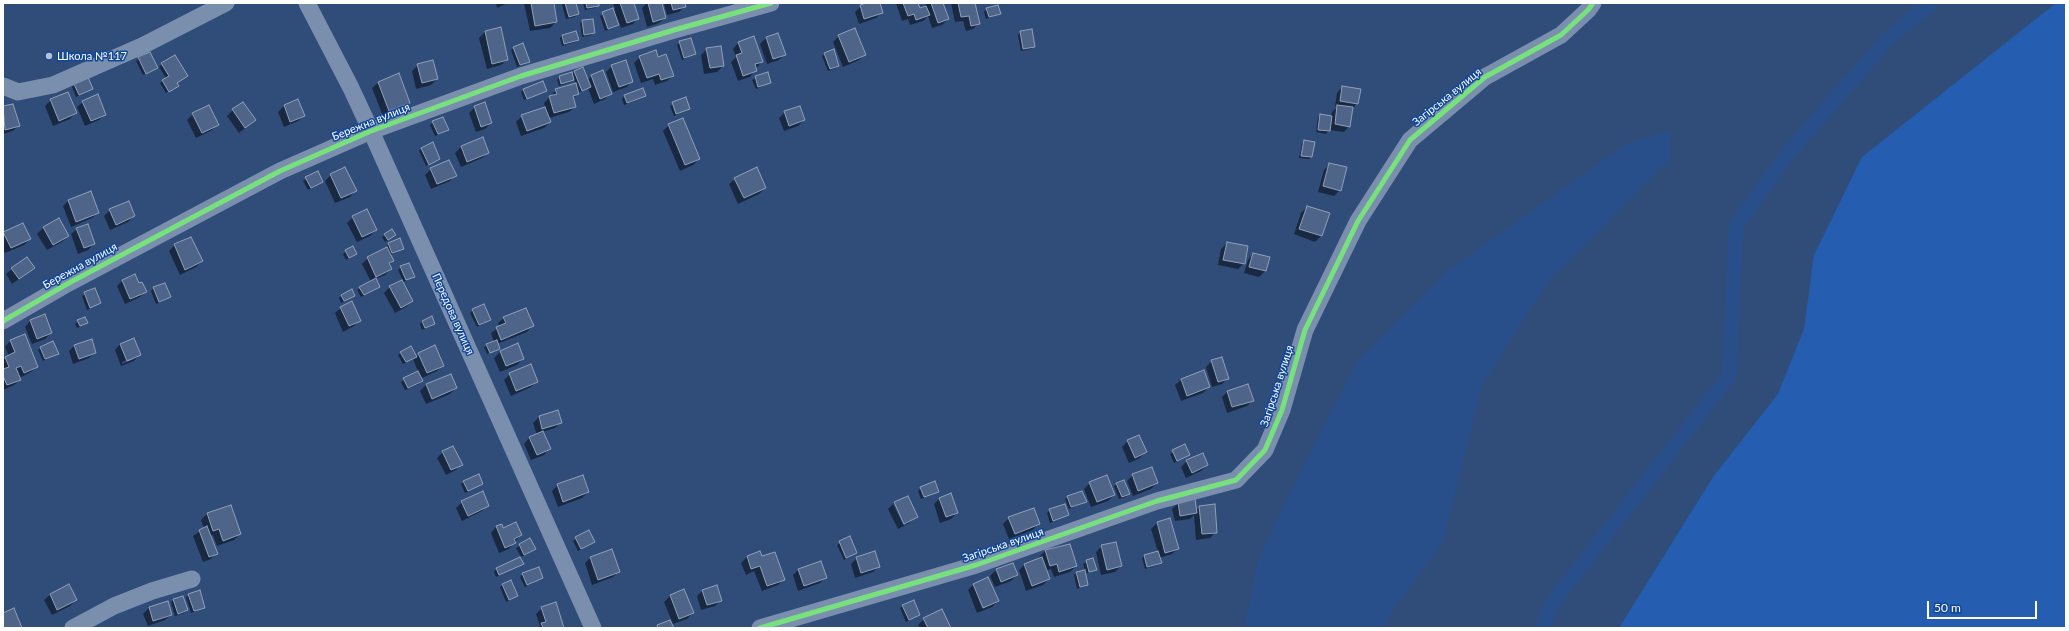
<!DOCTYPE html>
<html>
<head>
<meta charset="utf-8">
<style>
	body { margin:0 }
	#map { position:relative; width:2069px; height:631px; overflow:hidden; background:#304d7a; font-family:Lato,sans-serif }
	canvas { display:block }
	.frame { position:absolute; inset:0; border:4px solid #fff; pointer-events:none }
	.scale { position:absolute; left:1927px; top:601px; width:110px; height:18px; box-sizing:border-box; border:2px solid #fff; border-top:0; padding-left:5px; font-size:12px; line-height:14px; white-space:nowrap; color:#fff; -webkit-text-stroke:3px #114799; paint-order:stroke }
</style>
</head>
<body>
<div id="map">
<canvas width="2069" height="631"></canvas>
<div class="frame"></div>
<div class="scale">50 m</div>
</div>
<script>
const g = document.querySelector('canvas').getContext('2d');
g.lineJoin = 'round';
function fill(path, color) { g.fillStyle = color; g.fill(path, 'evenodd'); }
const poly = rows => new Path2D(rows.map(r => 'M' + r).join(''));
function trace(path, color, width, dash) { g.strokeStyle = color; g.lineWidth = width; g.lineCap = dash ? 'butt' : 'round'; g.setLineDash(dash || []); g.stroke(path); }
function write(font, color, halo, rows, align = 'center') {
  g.font = font + ' Lato,sans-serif'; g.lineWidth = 3; g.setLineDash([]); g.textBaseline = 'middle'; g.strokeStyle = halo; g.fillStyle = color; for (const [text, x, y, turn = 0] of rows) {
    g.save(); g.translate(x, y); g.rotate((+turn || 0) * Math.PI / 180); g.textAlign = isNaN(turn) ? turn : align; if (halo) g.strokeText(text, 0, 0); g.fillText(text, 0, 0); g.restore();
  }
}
fill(poly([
	[2056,3,2066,3,2066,628,1619,628,1713,477,1778,394,1804,329,1814,255,1862,157]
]), '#255db0');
fill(poly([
	[1670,131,1670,159,1547,283,1482,385,1443,542,1393,610,1384,628,1244,628,1258,561,1289,495,1357,362,1449,270,1626,144]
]), '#294f8a');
fill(poly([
	[496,3,508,3,497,8],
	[524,3,553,3,556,22,550,28,530,31],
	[564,3,575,3,577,14,575,17,566,19,562,5],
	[583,3,598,3,598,5,595,8,585,10],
	[613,3,633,3,638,18,633,24,621,28,619,23,615,27,605,31,600,16,615,9],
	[647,3,661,3,665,18,659,23,647,27,642,8],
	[664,3,684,3,684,7,679,12,667,15],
	[870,3,879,3,882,12,876,18,859,24,855,12,861,6],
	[896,3,917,3,919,9,929,3,942,3,948,19,942,25,932,28,928,16,923,21,910,25,908,19,902,21],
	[951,3,974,3,979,23,973,29,966,31,963,21,955,22],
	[986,9,1000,13,986,19,984,12],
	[583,21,594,33,591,35,582,37,580,23],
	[485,32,507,60,501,65,487,69,479,38],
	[1021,32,1034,46,1031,49,1021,51,1018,35],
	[778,34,785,54,779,60,767,64,760,44,766,38],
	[562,36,577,40,575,42,562,46,560,38],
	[839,36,865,54,859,60,843,67,833,42],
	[680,42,695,54,682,60,677,45],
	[738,43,762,61,750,77,738,81,731,62,736,57,733,49],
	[514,48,529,61,526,64,517,67,511,50],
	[707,49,723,66,717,72,704,74,701,55],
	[149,53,154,70,143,75,136,61],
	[825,54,838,66,836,68,828,71,822,56],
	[640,57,657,58,673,76,667,81,655,85,653,79,641,83,634,63],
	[162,64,176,83,175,88,166,93,160,83,166,78,159,67],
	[418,65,437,79,431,85,416,89,412,71],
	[612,66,632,81,627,87,613,92,606,72],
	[575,71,587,81,591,76,602,72,611,93,605,99,594,104,588,88,578,93,573,99,575,107,569,112,549,118,550,122,544,128,521,136,516,122,522,116,545,108,544,103,556,90,576,84,574,79,571,82,559,86,557,80,559,77,571,75],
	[767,73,770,83,756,89,752,80],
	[398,75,409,102,403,108,383,116,372,88,378,83],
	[75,84,91,89,76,97,72,87],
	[1342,87,1357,103,1352,109,1349,126,1344,132,1329,130,1326,134,1316,132,1318,118,1320,115,1331,117,1332,112,1337,107,1335,106,1337,93],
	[524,89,545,91,524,100,521,92],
	[642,89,645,96,642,98,624,105,622,99,624,96],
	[685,98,689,109,674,116,670,106],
	[51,100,75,113,70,119,53,126,45,106],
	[298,101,304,116,298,121,284,127,278,112,284,106],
	[83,102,105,114,99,120,85,126,77,107],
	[13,105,18,126,13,131,3,134,3,107],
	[209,106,218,124,212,130,196,138,187,120,193,114],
	[475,107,491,123,485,129,476,132,469,113],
	[233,110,255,120,239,133,227,116],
	[785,112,804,120,798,126,784,131,779,118],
	[433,122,448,129,435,136,430,125],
	[669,125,699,159,693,165,680,171,663,131],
	[482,139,488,153,482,158,461,167,455,153,461,147],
	[1304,141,1311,157,1309,159,1299,158,1302,144],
	[422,148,439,159,426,166,419,151],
	[1330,164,1340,190,1334,196,1318,192,1324,170],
	[431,169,455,175,450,181,431,189,425,175],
	[317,172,322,182,308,190,303,181],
	[331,175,355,191,350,197,335,203,325,181],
	[735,179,765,188,759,194,738,204,729,184],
	[69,200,98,213,92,218,71,227,63,206],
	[1307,207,1328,214,1321,236,1315,242,1294,234,1301,213],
	[110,210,134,216,128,222,110,230,104,216],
	[353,217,376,230,370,236,357,242,347,223],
	[59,219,68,236,62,242,47,250,37,234,43,228],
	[77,229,94,244,88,250,78,254,71,234],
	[4,233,30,239,24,245,5,253,3,250],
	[385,235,395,235,385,242,382,237],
	[1227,243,1244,263,1238,269,1218,265,1221,249],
	[389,244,403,248,390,255,393,261,389,265,391,269,385,275,375,279,379,287,361,297,357,290,371,282,362,264,368,258,387,248,386,246],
	[175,245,202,261,196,267,180,275,169,251],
	[352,247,356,254,346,260,343,254],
	[1253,254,1265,271,1259,277,1244,273,1248,260],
	[401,267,413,276,402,283,412,301,406,307,395,313,384,293,390,287,403,281,398,270],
	[34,268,12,284,6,274,12,269],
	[122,281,138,285,146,292,140,297,125,304,117,286],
	[154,288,170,297,156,304,151,291],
	[95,289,100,303,87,310,82,296],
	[342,295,354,295,341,303,339,298],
	[341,308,360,320,354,326,343,332,335,313],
	[473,310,490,320,477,327,470,313],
	[504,318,532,326,527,332,497,344,499,348,487,354,484,347,494,342,491,333,499,327,498,323],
	[30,321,51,333,45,339,32,344,25,327],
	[78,321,87,323,77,328,75,324],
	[422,321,434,324,422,330,420,324],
	[10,341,37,367,31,372,19,378,20,380,14,385,3,390,3,360,9,356,5,347],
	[120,344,139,355,134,361,121,366,115,350],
	[134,357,134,359,122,364,122,362],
	[75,345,95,352,89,358,73,364,69,351],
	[517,345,523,359,517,365,500,372,494,358,500,352],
	[40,348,57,353,43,361,38,350],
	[401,352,416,357,419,354,443,365,437,371,420,379,422,381,419,384,405,390,401,382,418,372,413,359,403,364,398,355],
	[1212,361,1228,378,1222,384,1212,387,1206,367],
	[1203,372,1209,387,1203,393,1181,401,1175,385,1181,380],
	[510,374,537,381,531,387,511,396,504,380],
	[450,375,456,388,450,394,426,404,420,391,426,385],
	[1227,392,1253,400,1247,406,1227,413,1222,397],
	[539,417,561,422,555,428,542,432,549,449,544,455,531,460,524,444,529,438,537,435,533,423],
	[1128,441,1145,452,1140,458,1129,463,1122,447],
	[1185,446,1189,455,1174,463,1170,454],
	[443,452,461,464,456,470,446,475,437,458],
	[1187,461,1207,465,1201,471,1186,478,1181,467],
	[1133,475,1157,483,1151,489,1133,496,1127,481],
	[464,482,482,484,465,493,461,484],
	[1090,483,1114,495,1108,501,1091,507,1084,489],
	[1117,484,1129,494,1126,497,1119,499,1114,486],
	[558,485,588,492,582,498,558,507,552,491],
	[921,488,938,491,921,499,918,491],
	[907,497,917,517,906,525,896,504,893,504,904,526,898,529,888,509,894,503],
	[1068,497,1085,502,1069,509,1065,499],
	[939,499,957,513,951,519,940,523,934,504],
	[462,502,488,505,482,511,462,521,456,508],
	[1178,503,1196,511,1200,506,1216,532,1210,538,1196,540,1194,515,1190,519,1175,521,1172,509],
	[230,506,240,534,234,540,217,546,213,535,210,536,216,553,211,559,203,562,193,536,204,528,201,520,207,514],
	[1050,510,1068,515,1050,523,1047,513],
	[1009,518,1038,524,1033,530,1009,539,1003,524],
	[1170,519,1178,548,1172,554,1159,558,1160,563,1158,565,1145,569,1142,558,1144,556,1158,552,1151,529,1157,523],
	[496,527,521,535,509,549,499,553,491,533],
	[589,532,594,542,578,551,573,541],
	[849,538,856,553,844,560,837,545],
	[530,539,535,549,521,557,516,548],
	[1069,545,1076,566,1070,572,1054,577,1051,569,1046,571,1049,579,1043,585,1026,591,1019,570,1024,565,1040,559,1039,557,1045,551],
	[1102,546,1121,566,1115,572,1101,575,1096,552],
	[759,552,761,558,784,579,778,585,762,591,754,571,746,575,741,563,747,557],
	[590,558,619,572,613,577,592,585,585,563],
	[857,558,879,567,873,572,855,578,851,564],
	[1093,559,1095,569,1085,574,1087,584,1077,589,1074,575,1077,572,1085,570,1083,564],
	[522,564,496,577,494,572,496,569],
	[1012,564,1017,575,1011,581,995,587,990,576,996,570],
	[798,570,826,577,820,583,798,591,793,575],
	[523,574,542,578,525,587,520,577],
	[503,585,517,596,506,602,500,587],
	[973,585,998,601,992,607,977,613,968,590],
	[69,586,76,600,70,606,52,615,44,600,50,595],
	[703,590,721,600,715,606,701,610,697,596],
	[684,591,693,613,687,619,673,624,664,602,670,596],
	[189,595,204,607,191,613,186,597],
	[173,600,187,610,184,613,175,616,171,602],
	[167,602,171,615,165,620,148,626,143,614,149,608],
	[902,606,919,615,906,622,900,608],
	[542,608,563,628,538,628,540,626,536,614],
	[924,619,950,628,920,628,918,625]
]), '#0007');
trace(poly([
	[1542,628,1553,602,1729,376,1736,226,1788,153,1888,39,1931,3]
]), '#294f8a', 15);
const building = poly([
	[531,3,554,3,557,22,535,26,531,3],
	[565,3,576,3,579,14,569,17,565,3],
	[586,3,599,3,599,6,587,8,586,3],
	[620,3,634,3,639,19,627,23,620,3],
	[648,3,662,3,666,18,653,22,648,3],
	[671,3,685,3,686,7,673,10,671,3],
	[867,3,880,3,883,13,864,19,860,5,867,3],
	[903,3,918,3,920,8,926,6,930,15,916,20,914,14,908,16,903,3],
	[931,3,943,3,949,19,938,23,931,3],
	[958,3,975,3,980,24,971,26,969,16,961,17,958,3],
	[998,5,1001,14,989,17,986,8,998,5],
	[613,8,619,25,608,29,602,12,613,8],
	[593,19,595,33,584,35,582,20,593,19],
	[501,27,508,60,492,64,485,31,501,27],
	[855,28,866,55,849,62,838,35,855,28],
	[1032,29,1035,47,1023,49,1020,31,1032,29],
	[576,31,579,40,564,44,562,35,576,31],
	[778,33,786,55,773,59,766,37,778,33],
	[754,36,763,62,755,64,757,71,743,76,736,55,742,53,738,42,754,36],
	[691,38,696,54,684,58,679,41,691,38],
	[523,43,530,62,520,65,513,47,523,43],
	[721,46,724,66,710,68,706,48,721,46],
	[834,49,839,66,830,69,824,53,834,49],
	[656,50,658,57,666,54,674,76,661,80,659,74,647,78,639,56,656,50],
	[150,52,158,68,146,74,138,57,150,52],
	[175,55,188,76,177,83,179,86,169,92,162,80,169,76,161,63,175,55],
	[433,60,438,79,422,83,417,64,433,60],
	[626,60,633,82,619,87,611,65,626,60],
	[583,67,591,87,582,91,574,71,583,67],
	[603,70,612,94,600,99,591,75,603,70],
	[572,72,574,80,561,84,559,76,572,72],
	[768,72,771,83,758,87,755,76,768,72],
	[399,73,410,103,389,111,378,82,399,73],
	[88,77,93,89,79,95,74,84,88,77],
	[543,81,547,91,527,99,523,89,543,81],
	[576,83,579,94,573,96,576,107,554,113,549,96,557,94,555,89,576,83],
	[1342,86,1361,89,1358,104,1340,101,1342,86],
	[643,88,646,96,627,103,624,95,643,88],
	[68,92,77,113,59,121,50,99,68,92],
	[98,94,106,115,91,121,82,101,98,94],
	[686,97,690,109,676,114,672,102,686,97],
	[298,99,305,116,290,122,284,105,298,99],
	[243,102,256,120,245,128,232,109,243,102],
	[485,102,492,123,481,127,474,106,485,102],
	[13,104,20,126,5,130,3,106,13,104],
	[209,105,219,125,202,133,192,113,209,105],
	[1337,105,1353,107,1350,127,1335,124,1337,105],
	[800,106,805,120,789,126,784,111,800,106],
	[545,107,551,122,527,131,521,115,545,107],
	[1320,114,1332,116,1330,131,1318,130,1320,114],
	[443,117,449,130,438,134,432,121,443,117],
	[683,118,700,159,685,165,668,124,683,118],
	[483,137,489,153,467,162,461,146,483,137],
	[1304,140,1315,142,1312,157,1301,156,1304,140],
	[433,142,440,159,429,165,421,148,433,142],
	[449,160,457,176,437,184,430,168,449,160],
	[1329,163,1347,167,1341,191,1323,186,1329,163],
	[345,167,357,191,341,198,330,174,345,167],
	[757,167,766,188,744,198,734,178,757,167],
	[318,171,323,182,311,188,305,177,318,171],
	[91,191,99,213,76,222,68,200,91,191],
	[129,201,135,216,116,225,109,209,129,201],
	[1307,206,1330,213,1322,236,1299,229,1307,206],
	[367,209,377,230,362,237,352,216,367,209],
	[59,218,69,236,53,245,43,227,59,218],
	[23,223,31,239,11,248,3,232,23,223],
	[88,224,95,244,84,248,76,228,88,224],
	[392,229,396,235,388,240,384,234,392,229],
	[191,237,203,261,185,270,174,244,191,237],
	[400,238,404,249,392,253,388,243,400,238],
	[1227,242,1248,246,1245,264,1223,260,1227,242],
	[353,246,357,254,349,258,345,250,353,246],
	[387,247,394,261,389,263,392,269,376,277,367,257,387,247],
	[1253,253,1270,257,1266,271,1249,267,1253,253],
	[27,257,35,268,19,279,11,268,27,257],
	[409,263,415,277,406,280,400,266,409,263],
	[135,274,139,283,142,282,147,292,130,299,122,280,135,274],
	[376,278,380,287,364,295,359,287,376,278],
	[402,280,413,301,401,308,389,286,402,280],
	[165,283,171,297,159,302,153,287,165,283],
	[95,288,101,303,90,308,84,292,95,288],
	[352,289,355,296,344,301,341,295,352,289],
	[352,301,361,321,349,326,340,307,352,301],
	[484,304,491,320,479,325,472,309,484,304],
	[526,308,534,326,501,340,496,327,506,323,503,317,526,308],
	[45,314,52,333,37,339,30,320,45,314],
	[432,316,435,324,425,328,422,321,432,316],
	[85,317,88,323,80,326,77,320,85,317],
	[25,334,38,367,24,373,21,366,16,368,21,380,7,385,3,376,3,369,9,367,5,357,15,352,10,340,25,334],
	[134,338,141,355,127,361,120,344,134,338],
	[92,339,96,353,79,359,74,345,92,339],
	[497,340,500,349,490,353,486,344,497,340],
	[53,341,59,354,45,359,40,347,53,341],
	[518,343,524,359,506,366,500,351,518,343],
	[435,345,444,366,427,373,418,353,435,345],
	[411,346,417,357,406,362,400,352,411,346],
	[1222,357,1229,379,1218,382,1211,360,1222,357],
	[531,364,538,382,516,391,509,373,531,364],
	[1204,370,1210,387,1187,396,1181,379,1204,370],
	[418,371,423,381,408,388,403,378,418,371],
	[451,374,457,388,432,399,426,384,451,374],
	[1248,384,1254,401,1232,407,1227,391,1248,384],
	[558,410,562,423,542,429,539,416,558,410],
	[543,431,551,449,537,455,529,437,543,431],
	[1139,435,1147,452,1135,458,1127,440,1139,435],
	[1185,444,1190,455,1177,461,1172,450,1185,444],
	[453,446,463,465,451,470,442,451,453,446],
	[1203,453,1208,465,1192,473,1186,460,1203,453],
	[1152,467,1158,483,1138,491,1132,474,1152,467],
	[479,474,483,484,468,491,463,481,479,474],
	[583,475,589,492,563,502,557,484,583,475],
	[1107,475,1115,495,1097,502,1089,482,1107,475],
	[1124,480,1130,494,1122,497,1116,483,1124,480],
	[935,481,939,492,924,497,920,487,935,481],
	[483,491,489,506,468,516,461,501,483,491],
	[1082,491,1087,502,1071,507,1067,496,1082,491],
	[951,493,958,513,946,517,939,498,951,493],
	[908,496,918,517,904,524,894,502,908,496],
	[1195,499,1197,513,1180,516,1178,502,1195,499],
	[1065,504,1069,515,1053,521,1049,509,1065,504],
	[1215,504,1217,533,1202,534,1199,506,1215,504],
	[231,505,241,534,223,541,219,529,213,531,207,513,231,505],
	[1034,508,1040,524,1015,534,1008,517,1034,508],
	[1170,518,1179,549,1165,553,1157,522,1170,518],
	[516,522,522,535,514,539,516,543,505,548,496,526,502,524,503,528,516,522],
	[207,526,218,554,209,557,199,530,207,526],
	[589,530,595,542,581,549,575,537,589,530],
	[850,536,857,553,846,558,839,541,850,536],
	[530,538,536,549,524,555,519,544,530,538],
	[1116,542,1122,566,1107,570,1101,545,1116,542],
	[1070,544,1077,566,1059,572,1057,564,1050,566,1045,550,1070,544],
	[612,549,620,572,598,580,590,557,612,549],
	[760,551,762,556,775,552,785,580,767,586,760,566,751,569,747,556,760,551],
	[875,551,880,567,861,573,856,557,875,551],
	[1158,551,1162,563,1147,567,1144,555,1158,551],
	[520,557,524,564,499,575,496,568,520,557],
	[1042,557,1050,579,1032,586,1024,564,1042,557],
	[1093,558,1097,570,1089,572,1086,560,1093,558],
	[821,561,827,578,804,586,798,569,821,561],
	[1013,563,1018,575,1001,582,996,569,1013,563],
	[539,567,543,578,527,585,522,573,539,567],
	[1085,570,1088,585,1080,587,1076,572,1085,570],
	[988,577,999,601,983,608,973,584,988,577],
	[511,580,518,596,509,600,502,584,511,580],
	[69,584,77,600,57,610,50,594,69,584],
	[717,585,722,601,707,605,702,590,717,585],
	[684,589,694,613,679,619,670,595,684,589],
	[200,590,205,608,194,611,188,594,200,590],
	[183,596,188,610,178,614,173,599,183,596],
	[914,600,920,615,909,620,902,605,914,600],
	[168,601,172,615,153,621,149,607,168,601],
	[556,602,564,628,543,628,541,623,546,622,541,607,556,602],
	[14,608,22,628,3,628,3,613,14,608],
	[942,609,951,628,928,628,923,618,942,609],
	[670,620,674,628,658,628,657,625,670,620]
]);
fill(building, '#4e6589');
trace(building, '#8fa0b9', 1);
trace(poly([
	[307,3,351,88,371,131,593,628],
	[3,86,18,92,53,85,142,46,226,3],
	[3,321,67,284,280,171,371,131,521,76,674,30,771,3],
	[73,628,114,606,152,591,192,579],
	[760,628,976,565,1157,501,1236,480,1265,450,1282,410,1305,330,1358,221,1410,140,1485,77,1561,35,1588,10,1593,3]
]), '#7a8ead', 17);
trace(poly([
	[3,321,67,284,280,171,371,131,521,76,674,30,771,3],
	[760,628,976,565,1157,501,1236,480,1265,450,1282,410,1305,330,1358,221,1410,140,1485,77,1561,35,1588,10,1593,3]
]), '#77e17e', 5);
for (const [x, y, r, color] of [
	[49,56,4,"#b7c1d0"]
]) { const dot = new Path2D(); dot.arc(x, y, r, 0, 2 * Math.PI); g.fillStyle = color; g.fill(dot); trace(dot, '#114799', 1.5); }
write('11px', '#fff', '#114799', [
	["Школа №117",57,56]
], 'left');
write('11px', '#fff', '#114799', [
	["Загірська вулиця",1447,97,-39],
	["Бережна вулиця",371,122,-22],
	["Бережна вулиця",80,266,-29],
	["Передова вулиця",453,314,66],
	["Загірська вулиця",1277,386,-72],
	["Загірська вулиця",1003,545,-19]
]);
</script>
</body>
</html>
